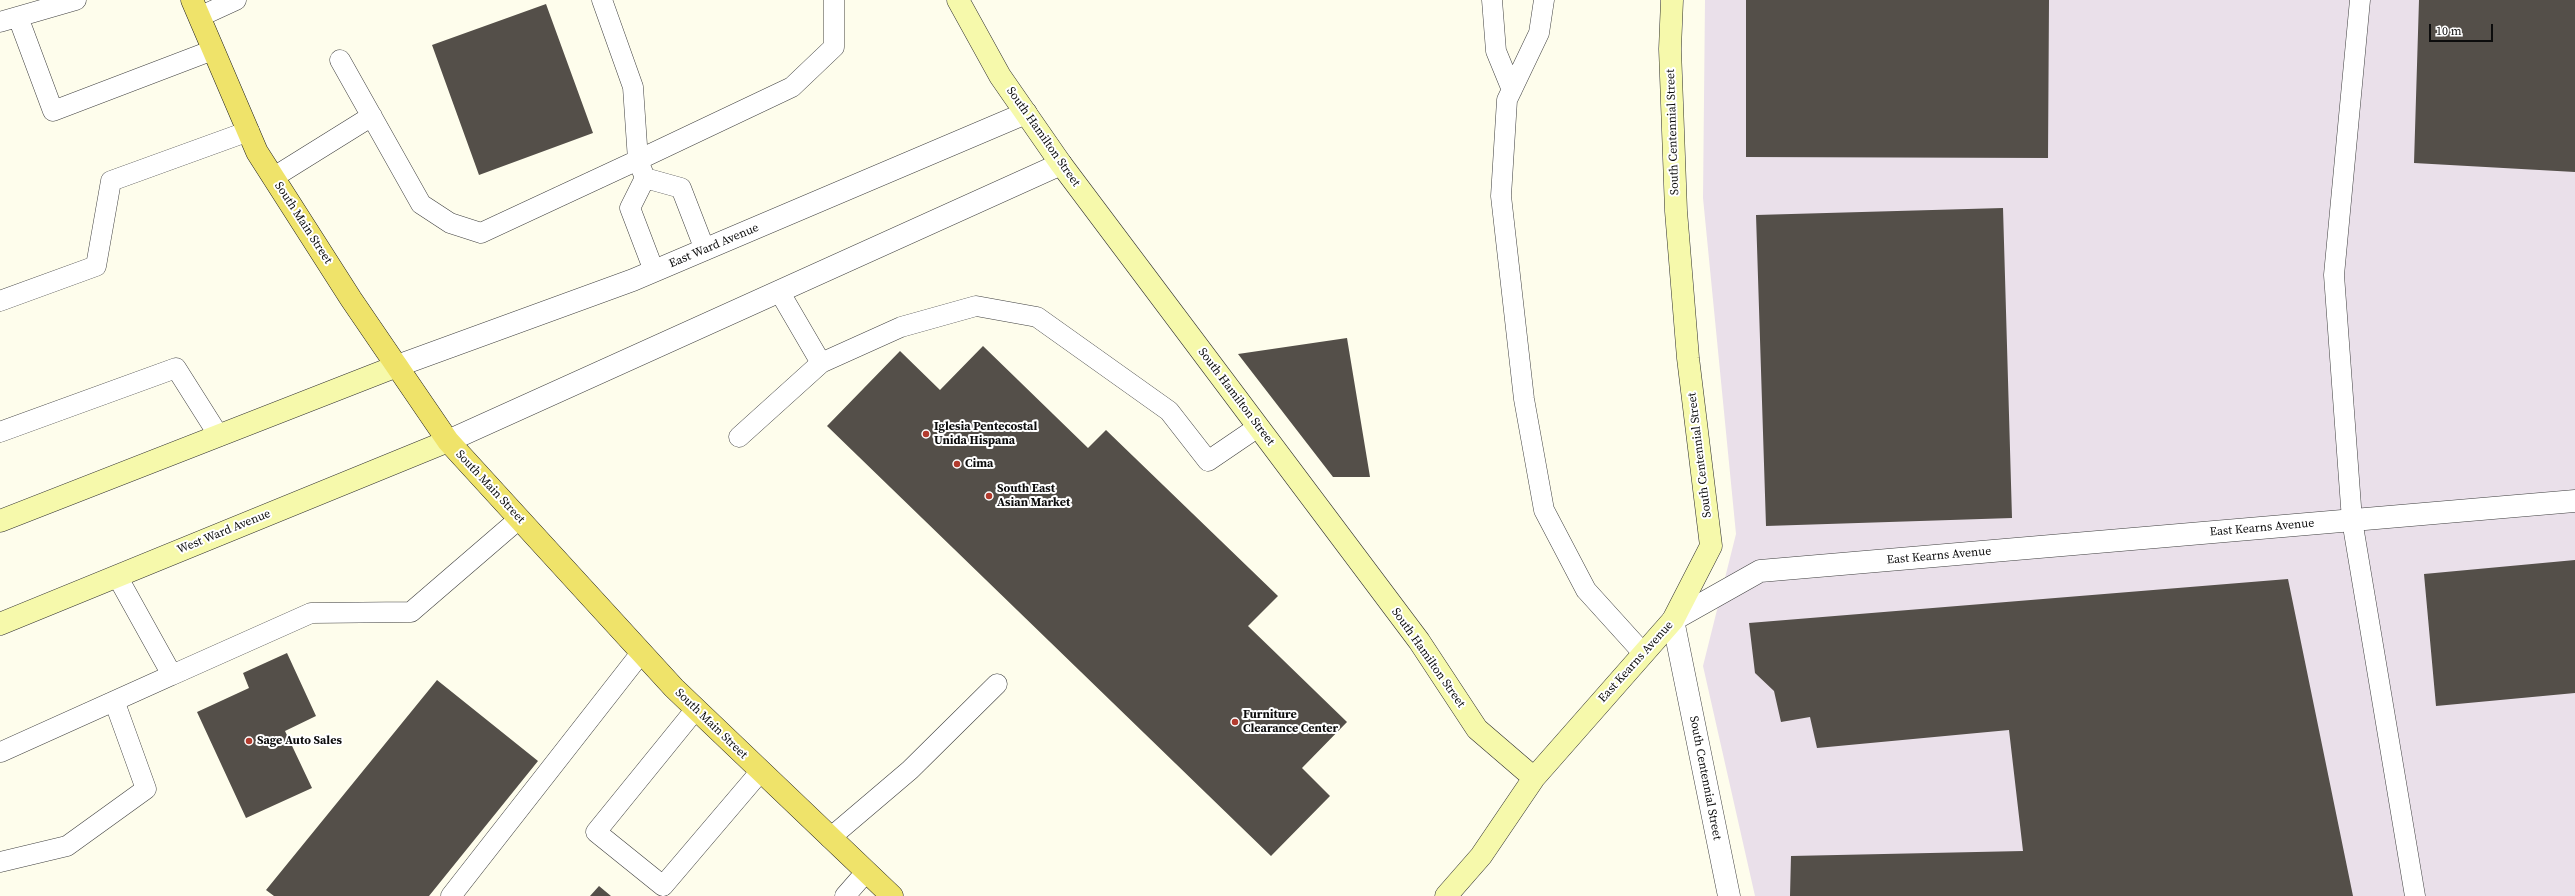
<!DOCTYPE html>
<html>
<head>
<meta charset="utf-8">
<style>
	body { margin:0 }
	#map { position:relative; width:2575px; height:896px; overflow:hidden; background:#fefdec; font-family:"Source Serif 4",serif }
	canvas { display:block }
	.scale { position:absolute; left:2429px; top:24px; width:64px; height:18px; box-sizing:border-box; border:2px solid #0c0c0c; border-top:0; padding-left:5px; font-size:12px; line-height:14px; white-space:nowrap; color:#0c0c0c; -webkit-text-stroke:3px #fff; paint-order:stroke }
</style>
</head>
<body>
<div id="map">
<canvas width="2575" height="896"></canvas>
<div class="scale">10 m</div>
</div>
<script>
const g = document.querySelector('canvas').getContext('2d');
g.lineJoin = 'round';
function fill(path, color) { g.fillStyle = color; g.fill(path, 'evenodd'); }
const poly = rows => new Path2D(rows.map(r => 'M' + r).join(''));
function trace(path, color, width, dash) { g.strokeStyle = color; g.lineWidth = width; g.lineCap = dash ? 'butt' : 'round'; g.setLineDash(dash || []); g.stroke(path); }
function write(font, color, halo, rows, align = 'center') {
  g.font = font + ' "Source Serif 4",serif'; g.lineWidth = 4; g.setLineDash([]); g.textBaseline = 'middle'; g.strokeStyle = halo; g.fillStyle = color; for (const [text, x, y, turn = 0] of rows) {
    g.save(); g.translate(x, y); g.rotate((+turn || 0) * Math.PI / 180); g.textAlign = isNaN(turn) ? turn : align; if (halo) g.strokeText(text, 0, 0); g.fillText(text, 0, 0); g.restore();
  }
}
fill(poly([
	[1705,0,2575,0,2575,896,1755,896,1703,666,1736,534,1703,198]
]), '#eae0ea');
fill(poly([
	[1746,0,2049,0,2048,158,1746,157],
	[2419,0,2575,0,2575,172,2414,163],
	[546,4,593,133,479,175,432,45],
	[2003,208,2012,518,1766,526,1756,215],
	[1347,338,1370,477,1333,477,1238,354],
	[983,346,1088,448,1106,430,1278,596,1248,626,1347,722,1302,768,1330,796,1271,856,827,426,900,351,940,390],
	[2575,560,2575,693,2436,706,2424,574],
	[2288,579,2353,896,1790,896,1791,856,2023,851,2009,730,1817,748,1810,717,1781,722,1774,691,1755,673,1749,623],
	[287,653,316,716,285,731,312,788,246,818,197,712,249,688,243,673],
	[437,680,538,761,429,896,274,896,266,890],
	[599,886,611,896,590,896]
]), '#544f49');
const lane = poly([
	[602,0,633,87,638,160,792,87,834,47,834,0],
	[1492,0,1496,51,1512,90],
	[1544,0,1539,33,1507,100,1501,196,1524,399,1544,510,1586,590,1643,653],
	[2360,0,2334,275,2352,520,2415,896],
	[18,17,53,111,213,50],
	[199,17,236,0],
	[0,22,76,0],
	[340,60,421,204,450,223,481,233,638,160,645,178,630,208,654,271],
	[274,177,372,116],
	[645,178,681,188,705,250],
	[0,301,96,266,111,181,249,131],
	[821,363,901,327,976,306,1037,317,1169,411,1208,461,1258,427],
	[0,432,176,368,219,436],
	[739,437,821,363,779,291],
	[117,576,172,675,311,613,411,612,519,519],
	[695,710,596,832,663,886,760,772],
	[1,752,172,675],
	[830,838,910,770,997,684],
	[0,862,67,846,146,789,115,703],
	[451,896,641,653],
	[845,896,866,872]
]);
const street = poly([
	[397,366,633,280,1026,113],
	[448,441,1061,164],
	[1729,896,1673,620,1760,571,2575,501]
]);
const secondary = poly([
	[958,0,1000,76,1061,164,1419,641,1477,729,1534,778],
	[0,521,397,366],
	[0,624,448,441],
	[1446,896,1481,856,1534,778,1673,620,1711,546,1688,358,1676,211,1670,49,1672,0]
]);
const primary = poly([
	[192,0,257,152,351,299,448,441,674,688,892,896]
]);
trace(lane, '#3f3f3f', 21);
trace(street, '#3f3f3f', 23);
trace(secondary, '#2e2e2e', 23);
trace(primary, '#1d1d1d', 23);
trace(lane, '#fff', 20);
trace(street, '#fff', 22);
trace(secondary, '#f6f9ab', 22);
trace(primary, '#efe36a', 22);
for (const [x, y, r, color] of [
	[926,434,4,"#b23b2e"],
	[957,464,4,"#b23b2e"],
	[989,496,4,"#b23b2e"],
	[1235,722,4,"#b23b2e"],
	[249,741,4,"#b23b2e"]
]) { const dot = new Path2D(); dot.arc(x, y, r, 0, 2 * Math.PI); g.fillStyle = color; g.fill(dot); trace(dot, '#fff', 1.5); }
write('12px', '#0c0c0c', '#fff', [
	["South Centennial Street",1673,132,-92],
	["South Hamilton Street",1043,137,55],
	["South Main Street",303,223,57],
	["East Ward Avenue",714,246,-23],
	["South Hamilton Street",1236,397,53],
	["South Centennial Street",1700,455,-97],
	["South Main Street",490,487,47],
	["East Kearns Avenue",2262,528,-5],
	["West Ward Avenue",224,532,-22],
	["East Kearns Avenue",1939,556,-5],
	["South Hamilton Street",1428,658,55],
	["East Kearns Avenue",1636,662,-48],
	["South Main Street",711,724,44],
	["South Centennial Street",1705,778,79]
]);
write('bold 12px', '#0c0c0c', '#fff', [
	["Iglesia Pentecostal",934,427],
	["Unida Hispana",934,441],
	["Cima",965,464],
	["South East",997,489],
	["Asian Market",997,503],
	["Furniture",1243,715],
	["Clearance Center",1243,729],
	["Sage Auto Sales",257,741]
], 'left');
</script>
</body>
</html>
